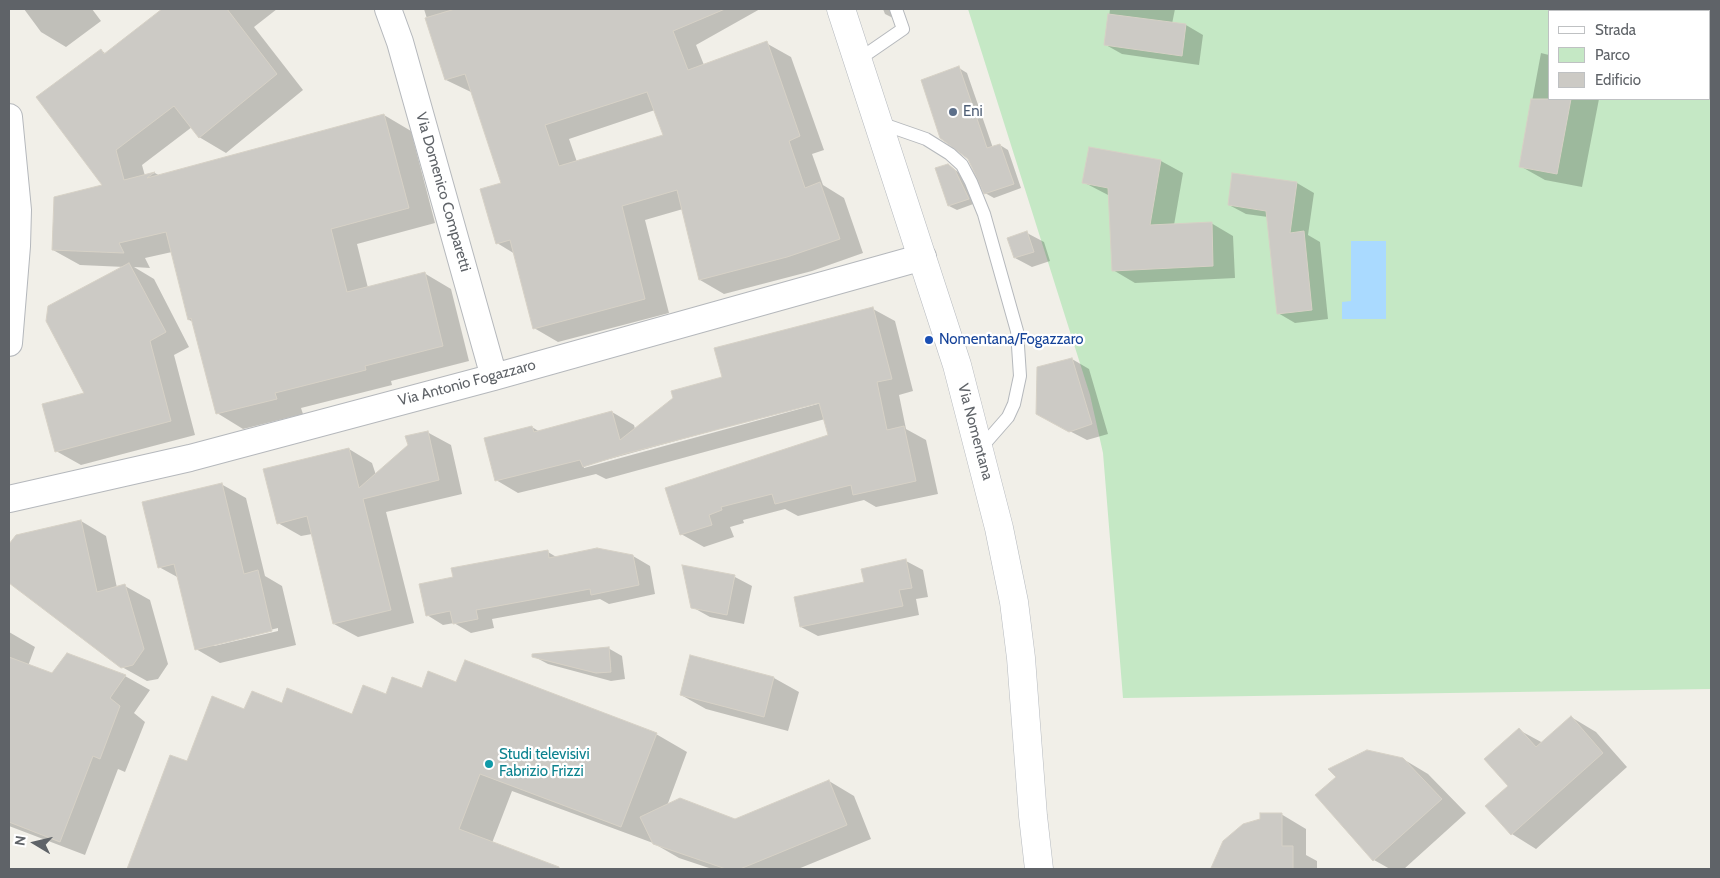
<!DOCTYPE html>
<html>
<head>
<meta charset="utf-8">
<style>
	body { margin:0 }
	#map { position:relative; width:1720px; height:878px; overflow:hidden; background:#f1efe8; font-family:Cabin,sans-serif }
	canvas { display:block }
	.frame { position:absolute; inset:0; border:10px solid #5f6368; pointer-events:none }
	.legend { position:absolute; left:1548px; top:10px; width:162px; height:90px; box-sizing:border-box; background:#fff; border:1px solid #bfc1c3; margin:0; padding:6px 9px; list-style:none; font-size:15px; color:#5f6368 }
	.legend li { display:flex; align-items:center; gap:10px; height:25px }
	.legend b { width:25px; border:1px solid #bfc1c3 }
	.north { position:absolute; left:10px; top:818px; width:50px; height:50px; -webkit-text-stroke:4px #fff; paint-order:stroke; rotate:279deg; font-size:14px; font-weight:700; line-height:20px; text-align:center; color:#5f6368 }
	.north::after { content:''; display:block; margin:auto; width:18px; height:22px; background:#5f6368; clip-path:polygon(50% 0,100% 100%,50% 72%,0 100%) }
</style>
</head>
<body>
<div id="map">
<canvas width="1720" height="878"></canvas>
<div class="frame"></div>
<ul class="legend">
<li><b style="height:6px;background:#fff"></b>Strada</li>
<li><b style="height:14px;background:#c5e8c5"></b>Parco</li>
<li><b style="height:14px;background:#cccac5"></b>Edificio</li>
</ul>
<div class="north">N</div>
</div>
<script>
const g = document.querySelector('canvas').getContext('2d');
g.lineJoin = 'round';
function fill(path, color) { g.fillStyle = color; g.fill(path, 'evenodd'); }
const poly = rows => new Path2D(rows.map(r => 'M' + r).join(''));
function trace(path, color, width, dash) { g.strokeStyle = color; g.lineWidth = width; g.lineCap = dash ? 'butt' : 'round'; g.setLineDash(dash || []); g.stroke(path); }
function write(font, color, halo, rows, align = 'center') {
  g.font = font + ' Cabin,sans-serif'; g.lineWidth = 4.5; g.setLineDash([]); g.textBaseline = 'middle'; g.strokeStyle = halo; g.fillStyle = color; for (const [text, x, y, turn = 0] of rows) {
    g.save(); g.translate(x, y); g.rotate((+turn || 0) * Math.PI / 180); g.textAlign = isNaN(turn) ? turn : align; if (halo) g.strokeText(text, 0, 0); g.fillText(text, 0, 0); g.restore();
  }
}
fill(poly([
	[968,9,1711,9,1711,689,1123,698,1103,453,1090,395],
	[1549,11,1709,11,1709,99,1549,99]
]), '#c5e8c5');
fill(poly([
	[1351,241,1386,241,1386,319,1342,319,1342,302,1351,301]
]), '#aadaff');
fill(poly([
	[24,9,92,9,101,21,66,47,41,32],
	[164,9,277,9,254,27,303,90,226,153,199,137,192,127,142,165,145,176,155,173,160,176,384,115,411,131,435,223,357,244,368,288,424,273,451,289,469,361,391,381,392,385,301,408,303,414,243,429,217,413,194,322,189,320,172,252,145,258,150,268,134,267,154,279,189,347,174,355,195,435,81,465,56,451,86,394,125,267,80,265,53,250,104,186,101,50,106,54],
	[424,9,760,9,696,45,704,65,766,43,791,57,824,150,812,154,823,185,844,198,863,253,812,271,724,294,700,280,683,209,645,220,669,313,558,342,534,328,515,254,497,243,502,184,473,93,446,80],
	[655,110,665,136,577,162,569,139],
	[883,9,899,9,893,18,885,14],
	[1110,9,1175,9,1172,24,1186,25,1203,35,1199,65,1122,54,1106,45],
	[1541,53,1549,55,1549,99,1599,99,1582,187,1545,180,1520,166],
	[959,68,967,73,993,148,1000,145,1008,150,1021,188,994,198,985,193,969,158],
	[1161,161,1183,173,1174,225,1211,223,1233,236,1235,278,1135,283,1113,270,1110,196,1083,182],
	[948,165,964,176,976,203,957,210,949,206],
	[1297,183,1314,193,1308,235,1320,242,1328,319,1295,323,1278,313,1268,217,1246,214,1229,205],
	[1027,233,1044,242,1050,261,1032,267,1015,258],
	[873,309,895,321,913,391,899,395,906,429,926,440,938,494,876,507,864,500,798,516,785,509,743,520,744,523,730,527,734,537,704,547,681,534,667,489,830,436,825,419,606,479,596,474,518,493,496,480,532,427,540,432,612,412,634,425,635,429,724,378],
	[825,400,825,402,584,468,584,466],
	[1072,359,1089,369,1108,434,1087,440,1054,423],
	[427,432,451,445,462,494,386,512,414,623,358,637,334,624,312,534,301,536,278,523,349,449,372,463,376,475],
	[221,484,246,498,265,576,282,586,296,645,220,663,196,649,179,578,159,567],
	[278,628,278,631,214,646,214,644],
	[81,521,106,536,117,588,125,586,150,600,168,664,158,679,147,681,122,667,9,582,9,546,16,536],
	[548,552,558,558,633,556,650,566,655,594,609,604,600,599,492,619,494,628,471,633,454,623,443,625,427,615,455,578],
	[906,561,923,570,928,597,916,599,919,615,818,636,801,627,865,583],
	[684,566,735,577,752,586,744,624,710,617,692,607],
	[9,632,35,647,28,666,52,675,68,655,125,676,150,690,134,713,145,722,125,772,118,769,85,855,9,826],
	[608,648,622,656,625,679,611,681,548,664,533,656],
	[691,657,774,678,799,692,788,731,706,709,681,695],
	[457,684,656,734,687,752,667,806,735,820,829,781,854,796,871,839,798,869,712,869,679,858,653,843,512,791,492,843,561,869,128,869,171,757,187,763,245,711,282,705,353,716,387,695],
	[1571,717,1596,732,1627,767,1536,849,1512,834,1487,806,1510,786,1519,730,1543,743],
	[1403,759,1428,774,1466,813,1404,869,1390,869,1374,860],
	[1281,814,1306,829,1306,855,1317,861,1317,869,1213,868]
]), '#0003');
const building = poly([
	[162,9,227,9,277,74,199,138,174,106,116,150,124,180,155,172,147,178,384,114,409,208,331,229,347,292,425,272,443,346,365,366,366,370,275,393,277,399,216,414,191,318,188,320,166,232,119,243,124,253,52,250,54,197,102,185,36,97,101,49,104,54,162,9],
	[455,9,725,9,673,31,688,70,767,41,800,136,789,141,805,188,820,182,840,239,787,257,699,280,677,190,622,206,645,299,533,329,510,240,496,244,480,189,501,183,465,74,445,80,425,18,455,9],
	[647,92,663,135,559,166,545,125,647,92],
	[1108,14,1186,24,1182,56,1104,45,1108,14],
	[959,66,987,148,1000,144,1014,184,984,194,968,159,940,138,921,80,959,66],
	[1531,99,1571,99,1557,174,1519,167,1531,99],
	[1089,147,1161,160,1150,225,1212,222,1213,266,1112,271,1108,188,1082,183,1089,147],
	[948,164,955,170,969,199,948,206,935,168,948,164],
	[1232,173,1297,182,1290,233,1304,231,1312,310,1277,314,1266,211,1228,205,1232,173],
	[1027,231,1034,252,1014,258,1007,238,1027,231],
	[129,263,166,332,150,341,171,421,55,452,42,404,84,393,46,321,48,306,129,263],
	[873,307,892,379,877,382,887,430,904,426,916,481,853,495,851,485,775,504,772,494,721,507,722,510,709,515,712,525,680,535,665,488,828,435,819,403,624,454,583,467,580,460,495,481,484,438,532,426,534,432,612,411,620,440,673,398,671,391,722,377,714,348,873,307],
	[1072,358,1092,424,1069,432,1036,414,1037,367,1072,358],
	[428,431,439,480,363,499,391,610,333,624,307,516,277,524,263,469,349,448,359,488,408,445,405,436,428,431],
	[222,483,244,574,258,570,272,631,195,650,174,564,158,568,142,502,222,483],
	[81,520,97,592,125,584,144,649,133,665,121,668,9,583,9,544,16,535,81,520],
	[597,548,633,555,639,585,591,595,590,589,476,610,478,619,453,624,450,611,426,616,419,584,453,577,451,568,548,550,549,558,597,548],
	[906,559,912,588,899,590,903,606,800,627,794,597,864,582,861,569,906,559],
	[682,565,735,575,727,615,691,608,682,565],
	[609,647,611,672,596,673,532,657,532,654,609,647],
	[67,653,126,675,110,698,120,706,100,759,93,756,60,842,9,822,9,657,52,673,67,653],
	[690,655,774,677,764,717,680,695,690,655],
	[465,660,657,733,621,827,480,774,459,829,559,867,559,869,127,869,170,755,187,761,212,696,244,709,252,691,282,703,287,688,352,714,363,685,386,694,392,677,422,688,428,671,456,682,465,660],
	[1571,716,1603,753,1511,835,1485,806,1508,786,1484,759,1519,728,1536,747,1571,716],
	[1367,750,1403,758,1442,799,1373,861,1315,795,1336,777,1328,769,1367,750],
	[829,780,847,825,740,869,726,869,653,844,640,817,680,798,735,819,829,780],
	[1260,813,1282,813,1282,846,1293,846,1293,869,1211,868,1223,841,1243,824,1260,819,1260,813]
]);
fill(building, '#cccac5');
trace(building, '#d6d1c6', 1);
const service = poly([
	[858,60,903,29,896,9],
	[880,123,926,139,950,154,962,165,971,182,984,214,1017,331,1020,376,1014,404,1008,417,980,449]
]);
const minor = poly([
	[388,9,400,42,494,377],
	[9,117,18,210,17,246,9,343],
	[9,499,190,458,494,377,923,257]
]);
const secondary = poly([
	[841,9,957,365,999,528,1014,602,1021,658,1033,816,1039,869]
]);
trace(service, '#b5b8bc', 14);
trace(minor, '#b5b8bc', 28);
trace(secondary, '#b6babf', 29);
trace(service, '#fff', 12);
trace(minor, '#fff', 26);
trace(secondary, '#fff', 28);
for (const [x, y, r, color] of [
	[953,112,5,"#5c6f8a"],
	[929,340,5,"#1a4fb4"],
	[489,764,5,"#0f9aa8"]
]) { const dot = new Path2D(); dot.arc(x, y, r, 0, 2 * Math.PI); g.fillStyle = color; g.fill(dot); trace(dot, '#fff', 2); }
write('15px', '#4e5e75', '#fff', [
	["Eni",963,112]
], 'left');
write('15px', '#5f6368', '#fff', [
	["Via Domenico Comparetti",443,192,74],
	["Via Antonio Fogazzaro",467,383,-15],
	["Via Nomentana",975,432,75]
]);
write('15px', '#164399', '#fff', [
	["Nomentana/Fogazzaro",939,340]
], 'left');
write('15px', '#0d838f', '#fff', [
	["Studi televisivi",499,755],
	["Fabrizio Frizzi",499,772]
], 'left');
</script>
</body>
</html>
